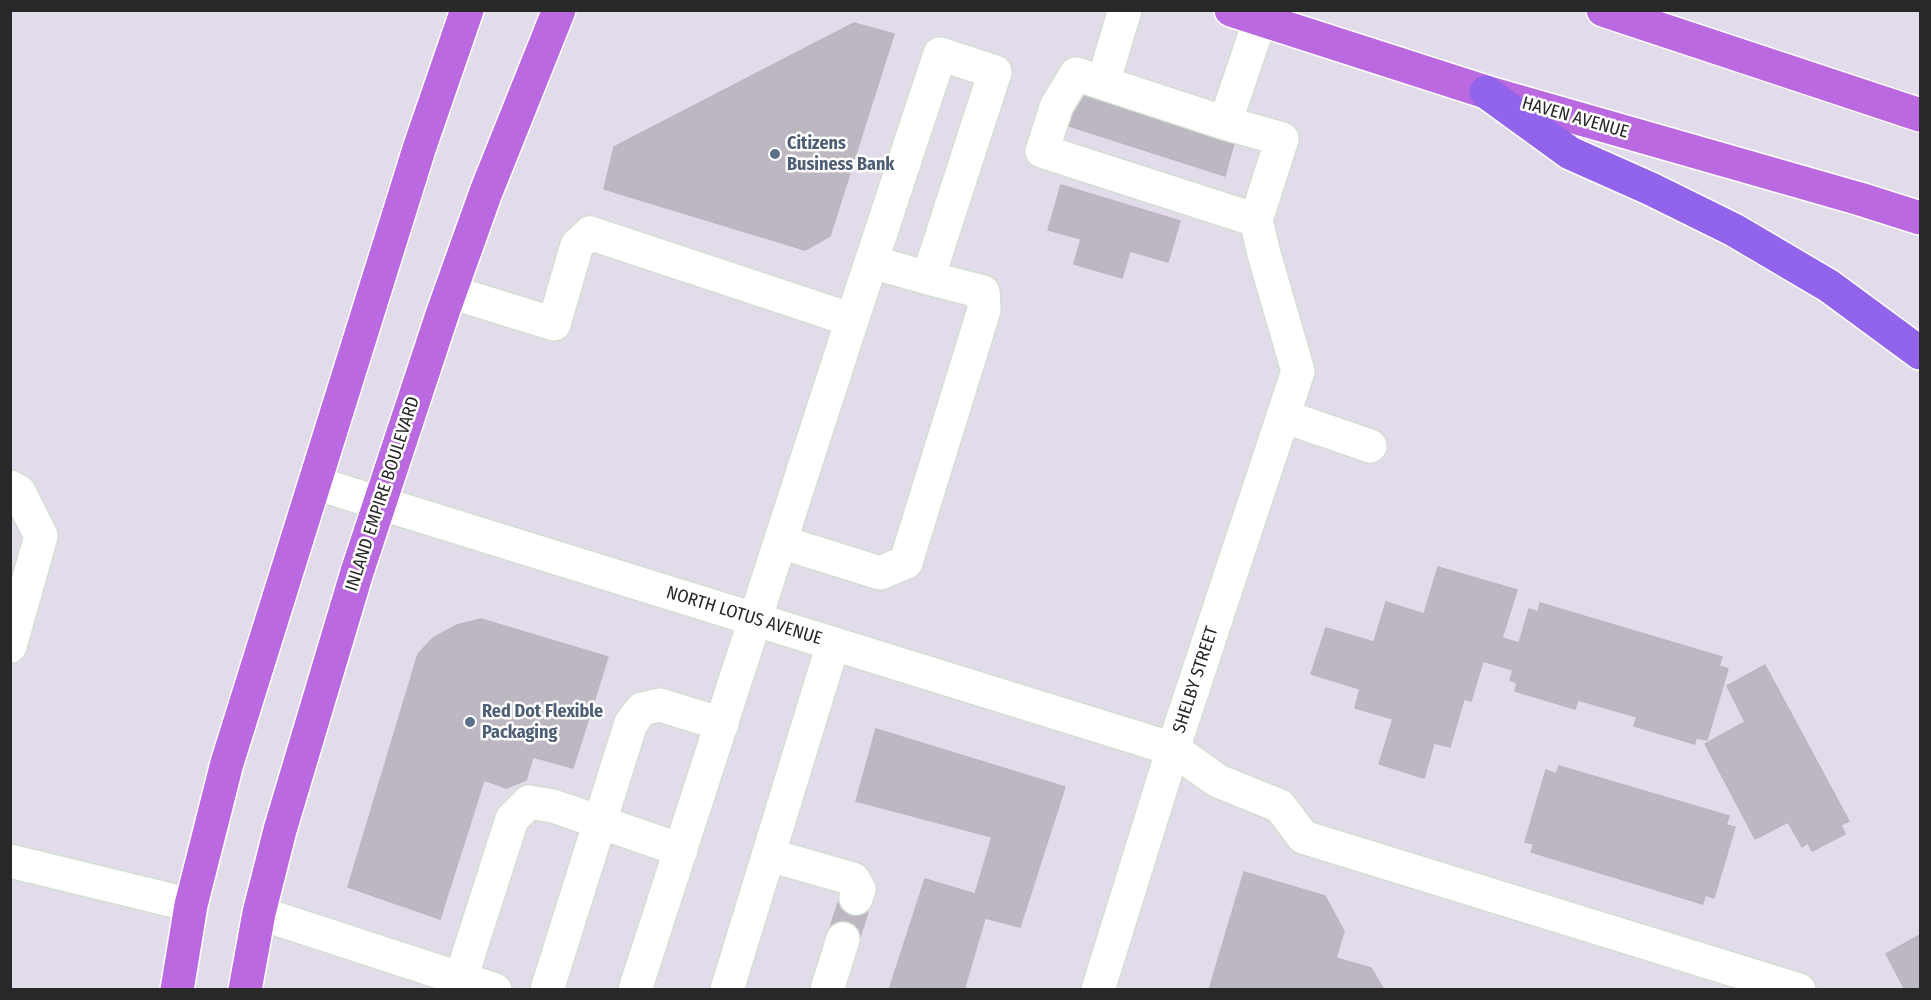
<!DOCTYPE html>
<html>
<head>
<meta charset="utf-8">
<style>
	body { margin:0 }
	#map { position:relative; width:1931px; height:1000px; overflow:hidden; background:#e2dbe9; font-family:"Fira Sans Condensed",sans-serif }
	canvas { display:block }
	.frame { position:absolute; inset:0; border:12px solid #282828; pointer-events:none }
</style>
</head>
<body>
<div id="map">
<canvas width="1931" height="1000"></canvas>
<div class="frame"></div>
</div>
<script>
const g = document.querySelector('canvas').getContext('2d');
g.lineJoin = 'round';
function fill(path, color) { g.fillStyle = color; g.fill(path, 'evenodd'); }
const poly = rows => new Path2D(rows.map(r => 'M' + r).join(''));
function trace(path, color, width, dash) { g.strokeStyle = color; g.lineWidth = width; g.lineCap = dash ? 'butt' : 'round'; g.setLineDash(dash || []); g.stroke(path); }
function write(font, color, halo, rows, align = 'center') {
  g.font = font + ' "Fira Sans Condensed",sans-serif'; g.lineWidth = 5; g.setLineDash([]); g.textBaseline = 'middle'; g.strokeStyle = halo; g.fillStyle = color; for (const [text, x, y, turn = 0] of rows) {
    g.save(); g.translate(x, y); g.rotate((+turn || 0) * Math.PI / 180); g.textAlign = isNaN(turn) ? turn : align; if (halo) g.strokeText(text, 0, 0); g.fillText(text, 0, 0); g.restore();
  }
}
const building = poly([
	[854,23,894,34,830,236,805,250,604,189,614,147,854,23],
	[1076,82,1237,132,1225,176,1063,124,1076,82],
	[1061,185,1180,221,1168,262,1130,251,1122,278,1074,264,1081,239,1048,230,1061,185],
	[1438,567,1517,590,1502,638,1519,643,1529,609,1538,612,1540,603,1722,657,1719,666,1728,669,1707,740,1696,738,1695,744,1634,726,1637,717,1578,700,1575,709,1515,691,1517,683,1510,680,1513,670,1483,661,1471,701,1464,699,1450,747,1434,743,1424,778,1379,764,1393,719,1355,708,1360,689,1311,674,1326,628,1374,642,1386,602,1424,614,1438,567],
	[481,619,608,657,573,768,533,757,526,780,506,788,484,780,440,919,348,887,418,654,433,638,457,625,481,619],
	[1765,665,1849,821,1841,825,1845,834,1812,851,1808,843,1802,847,1788,822,1755,839,1705,744,1745,722,1727,686,1765,665],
	[876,729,1065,787,1020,927,985,918,964,990,889,990,925,879,975,894,992,837,856,801,876,729],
	[1559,766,1729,816,1726,825,1735,827,1714,898,1705,895,1703,904,1531,852,1534,844,1525,842,1546,770,1556,774,1559,766],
	[1244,872,1325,896,1344,931,1336,958,1371,968,1384,990,1209,990,1244,872],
	[1920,935,1920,990,1905,990,1886,954,1920,935]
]);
fill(building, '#bdb7c1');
trace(building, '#bdb5c4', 1.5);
trace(poly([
	[843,939,856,898]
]), '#bdb7c2', 33, [33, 16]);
const minor = poly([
	[1125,10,1103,83,1225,123,1260,20],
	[1103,83,1076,74,1057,105,1042,151,1256,220,1282,139,1225,123],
	[451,292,554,324,577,245,590,233,852,320,635,990],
	[852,320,940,54,995,72,928,278,872,262],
	[1283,416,1370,446],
	[315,483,1173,749,1218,781,1280,806,1303,837,1799,990],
	[10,487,19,492,41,536,10,646],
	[781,542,880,573,906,562,984,310,983,292,928,278],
	[769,855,853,879,859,889,856,898],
	[10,861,191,905],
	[259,913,495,990],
	[461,978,512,819,529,802,553,806,681,850],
	[547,990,631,723,642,709,660,705,722,724],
	[727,990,833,644],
	[827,990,843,939],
	[1098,990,1173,749,1298,371,1264,254,1256,220]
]);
const major = poly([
	[1231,10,1486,92,1860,199,1920,218],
	[1603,10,1920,115],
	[177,990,191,905,227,763,420,146,467,10],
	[245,990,259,913,280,830,357,572,443,312,486,192,559,10]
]);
const highway = poly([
	[1486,92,1570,153,1651,189,1734,230,1829,286,1920,353]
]);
trace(minor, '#d5dfd1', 36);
trace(major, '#fff', 36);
trace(highway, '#fff', 36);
trace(minor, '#fff', 33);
trace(major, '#ba69e0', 33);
trace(highway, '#9264eb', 33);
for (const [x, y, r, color] of [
	[775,154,6,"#5c6f8a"],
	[470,722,6,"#5c6f8a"]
]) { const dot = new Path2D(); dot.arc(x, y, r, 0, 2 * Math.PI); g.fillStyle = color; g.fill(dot); trace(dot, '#fff', 2); }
write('18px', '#282828', '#fff', [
	["HAVEN AVENUE",1575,118,16],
	["INLAND EMPIRE BOULEVARD",383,494,-72],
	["NORTH LOTUS AVENUE",744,616,17],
	["SHELBY STREET",1196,680,-72]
]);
write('bold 18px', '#4e5e75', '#fff', [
	["Citizens",787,144],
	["Business Bank",787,165],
	["Red Dot Flexible",482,712],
	["Packaging",482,733]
], 'left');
</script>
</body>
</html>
